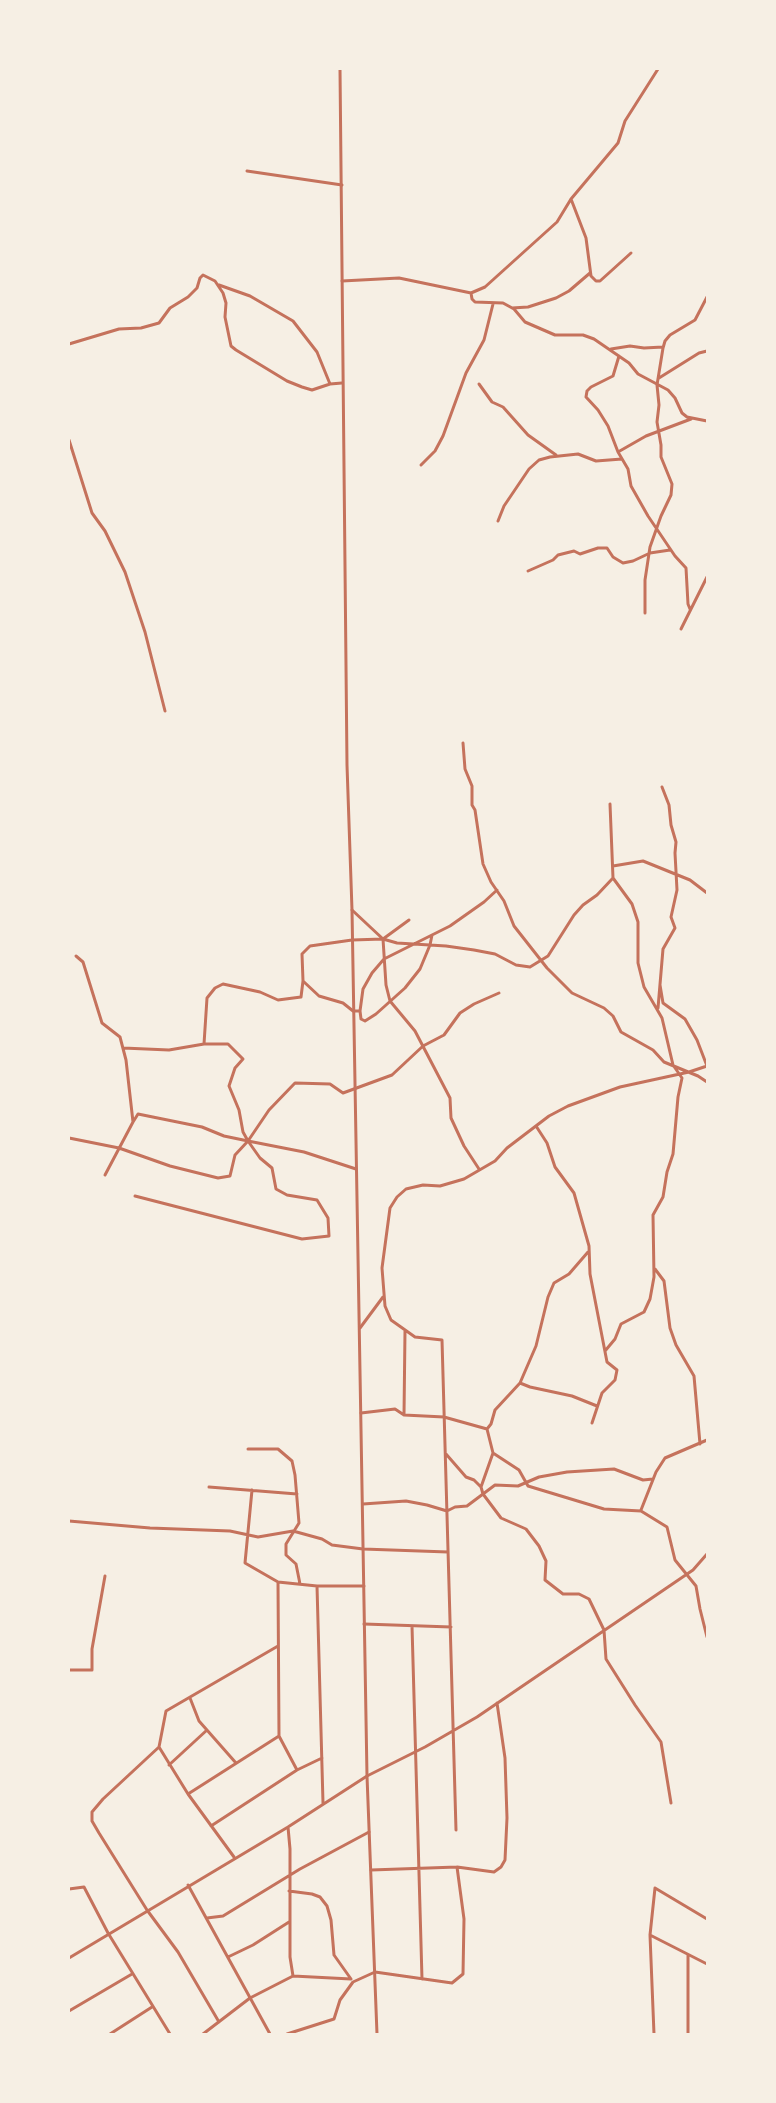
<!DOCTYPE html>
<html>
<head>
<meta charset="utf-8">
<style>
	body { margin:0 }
	#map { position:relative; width:776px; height:2103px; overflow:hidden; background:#f6efe4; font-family:Quicksand,sans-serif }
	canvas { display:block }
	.frame { position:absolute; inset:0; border:70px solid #f6efe4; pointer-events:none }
</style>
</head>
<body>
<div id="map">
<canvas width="776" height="2103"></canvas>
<div class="frame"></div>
</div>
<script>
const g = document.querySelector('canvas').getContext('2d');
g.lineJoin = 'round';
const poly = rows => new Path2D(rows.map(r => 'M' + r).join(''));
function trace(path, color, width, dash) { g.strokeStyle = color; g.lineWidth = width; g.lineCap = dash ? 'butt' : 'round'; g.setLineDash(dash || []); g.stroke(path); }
trace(poly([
	[247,171,342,185],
	[571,199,586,238,591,276,596,281,600,281,631,253],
	[342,281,399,278,471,293,485,287,557,222,571,199,618,143,625,121,658,69],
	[219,285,250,296,293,321,317,352,330,384],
	[471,293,472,299,475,302,503,303,514,309,525,322,555,335,583,335,594,339,629,363,638,374,668,390,675,398,682,413,687,417,707,421],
	[512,308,528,307,556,298,569,291,590,273],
	[69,344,119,329,141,328,159,323,170,308,188,297,197,288,200,278,203,275,215,281,223,293,226,303,225,317,231,346,236,350,287,381,302,387,312,390,330,384,342,383],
	[611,349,630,346,644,348,663,347],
	[619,356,613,376,591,387,587,391,586,397,598,410,608,426,618,452,628,469,631,486,648,516,675,556,686,568,688,604,690,609],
	[659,378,699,353,707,351],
	[479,384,492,402,503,407,528,435,556,455],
	[69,440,92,513,105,531,125,572,145,632,165,711],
	[618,452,646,436,691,419],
	[421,465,435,451,443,436,466,373,484,340,493,304],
	[498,521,504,506,529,469,539,460,550,457,578,454,596,461,622,459],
	[528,571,553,560,558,555,574,551,580,554,598,548,607,548,613,557,623,563,633,561,650,553,670,550],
	[645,613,645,580,650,547,661,516,671,495,672,484,661,457,661,445,657,422,659,405,657,385,663,348,665,341,670,335,695,320,707,297],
	[681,629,707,577],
	[463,743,465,769,472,786,472,805,475,810,483,864,491,882,504,901,514,926,547,968,572,993,604,1008,613,1016,621,1032,653,1050,664,1062,698,1076,707,1082],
	[613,866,643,861,690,880,707,893],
	[352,910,383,939,397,943,446,946,474,950,495,954,516,965,530,967,548,956,574,915,583,905,597,895,613,878],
	[409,920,383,939,352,940,310,946,302,954,303,981,319,996,343,1003,353,1011,360,1011,363,989,372,973,384,959,450,926,484,902,497,890],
	[383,939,386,985,390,1001,415,1031,450,1098,451,1118,464,1146,479,1169],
	[76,956,83,962,102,1023,120,1037,126,1060,133,1122,105,1175],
	[660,985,663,1003,685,1019,697,1040,707,1066],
	[658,1008,663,949,675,928,671,917,677,890,675,853,676,842,671,825,669,805,662,787],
	[360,1011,361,1019,365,1021,376,1014,405,988,420,969,430,945,432,935],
	[123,1048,169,1050,204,1044],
	[133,1122,138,1114,202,1127,224,1136,248,1141,243,1132,239,1110,229,1086,235,1068,243,1059,228,1044,204,1044,207,998,215,988,223,984,260,992,278,1000,301,997,303,981],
	[536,1126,547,1143,555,1167,574,1193,589,1246,590,1274,607,1362,617,1370,615,1380,602,1393,592,1423],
	[69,1138,119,1148,170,1166,218,1178,230,1176,235,1155,248,1141,260,1158,272,1168,276,1189,287,1195,317,1200,328,1218,329,1236,302,1239,135,1196],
	[356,1169,304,1152,248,1141,269,1110,295,1083,330,1084,343,1093,392,1075,423,1046,444,1035,460,1013,474,1004,499,993],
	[655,1269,664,1281,670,1328,676,1345,694,1376,700,1444],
	[360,1328,383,1297],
	[605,1351,615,1339,621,1324,644,1312,650,1299,654,1277,653,1215,663,1197,667,1172,673,1154,678,1097,682,1078,673,1065,662,1018,644,987,638,963,638,922,632,904,613,878,610,804],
	[520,1383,530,1387,572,1396,597,1406],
	[361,1413,395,1409,404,1415,444,1417,487,1429,493,1453,519,1470,528,1486,604,1509,641,1511,667,1527,675,1560,696,1586,700,1609,707,1637],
	[404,1415,405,1331],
	[487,1429,491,1424,495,1410,520,1383,523,1376,536,1346,548,1297,554,1283,569,1274,588,1252],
	[248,1449,278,1449,292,1461,295,1475,299,1523,286,1544,286,1555,296,1564,300,1584],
	[446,1454,466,1477,474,1480,481,1487,483,1494,501,1518,526,1529,539,1546,546,1561,545,1580,563,1594,579,1594,589,1599,604,1630,606,1659,635,1705,661,1742,671,1803],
	[209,1487,297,1494],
	[481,1487,493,1453],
	[252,1490,245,1563,278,1582,317,1586,364,1586],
	[363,1504,406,1501,427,1505,447,1511,455,1507,467,1506,495,1485,518,1486,539,1477,567,1472,614,1469,643,1480,653,1479],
	[641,1510,656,1472,665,1458,707,1440],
	[69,1521,150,1528,230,1531,258,1537,293,1531,322,1539,332,1545,363,1549,448,1552],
	[317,1586,323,1803],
	[364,1624,451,1627],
	[412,1626,422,1979],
	[69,1670,92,1670,92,1649,105,1576],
	[190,1698,199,1721,236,1763],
	[159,1747,188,1794],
	[169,1765,207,1730],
	[297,1770,322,1758],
	[211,1826,297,1770,279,1736,278,1582],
	[456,1830,442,1340,415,1337,391,1320,385,1306,382,1268,390,1208,397,1197,406,1189,423,1185,440,1186,464,1179,495,1161,507,1148,549,1116,568,1106,620,1087,689,1072,707,1066],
	[234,1857,188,1794,279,1736],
	[371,1870,457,1867,494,1872,501,1867,505,1860,507,1818,505,1758,497,1703],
	[188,1885,270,2034],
	[69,1889,84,1887,108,1933,170,2034],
	[289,1891,312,1894,320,1897,327,1906,331,1920,334,1955,351,1979],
	[207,1918,223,1916,300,1869,369,1832],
	[650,1935,707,1964],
	[228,1957,253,1945,289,1922],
	[69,1958,288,1827,367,1776,425,1747,477,1717,693,1570,707,1554],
	[293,1976,351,1979],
	[69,2011,132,1974],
	[219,2022,178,1952,147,1910,99,1833,92,1821,92,1812,103,1799,159,1747,166,1711,278,1646],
	[110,2034,152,2007],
	[203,2034,250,1998,293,1976,290,1957,290,1849,288,1827],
	[287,2034,334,2019,340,2000,353,1982,375,1972,452,1983,463,1974,464,1919,457,1867],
	[654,2034,650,1935,655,1888,707,1919],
	[688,2034,688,1955]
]), '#c5725c', 3);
trace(poly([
	[340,69,347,765,352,910,367,1776,377,2034]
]), '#c5725c', 3);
</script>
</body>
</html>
